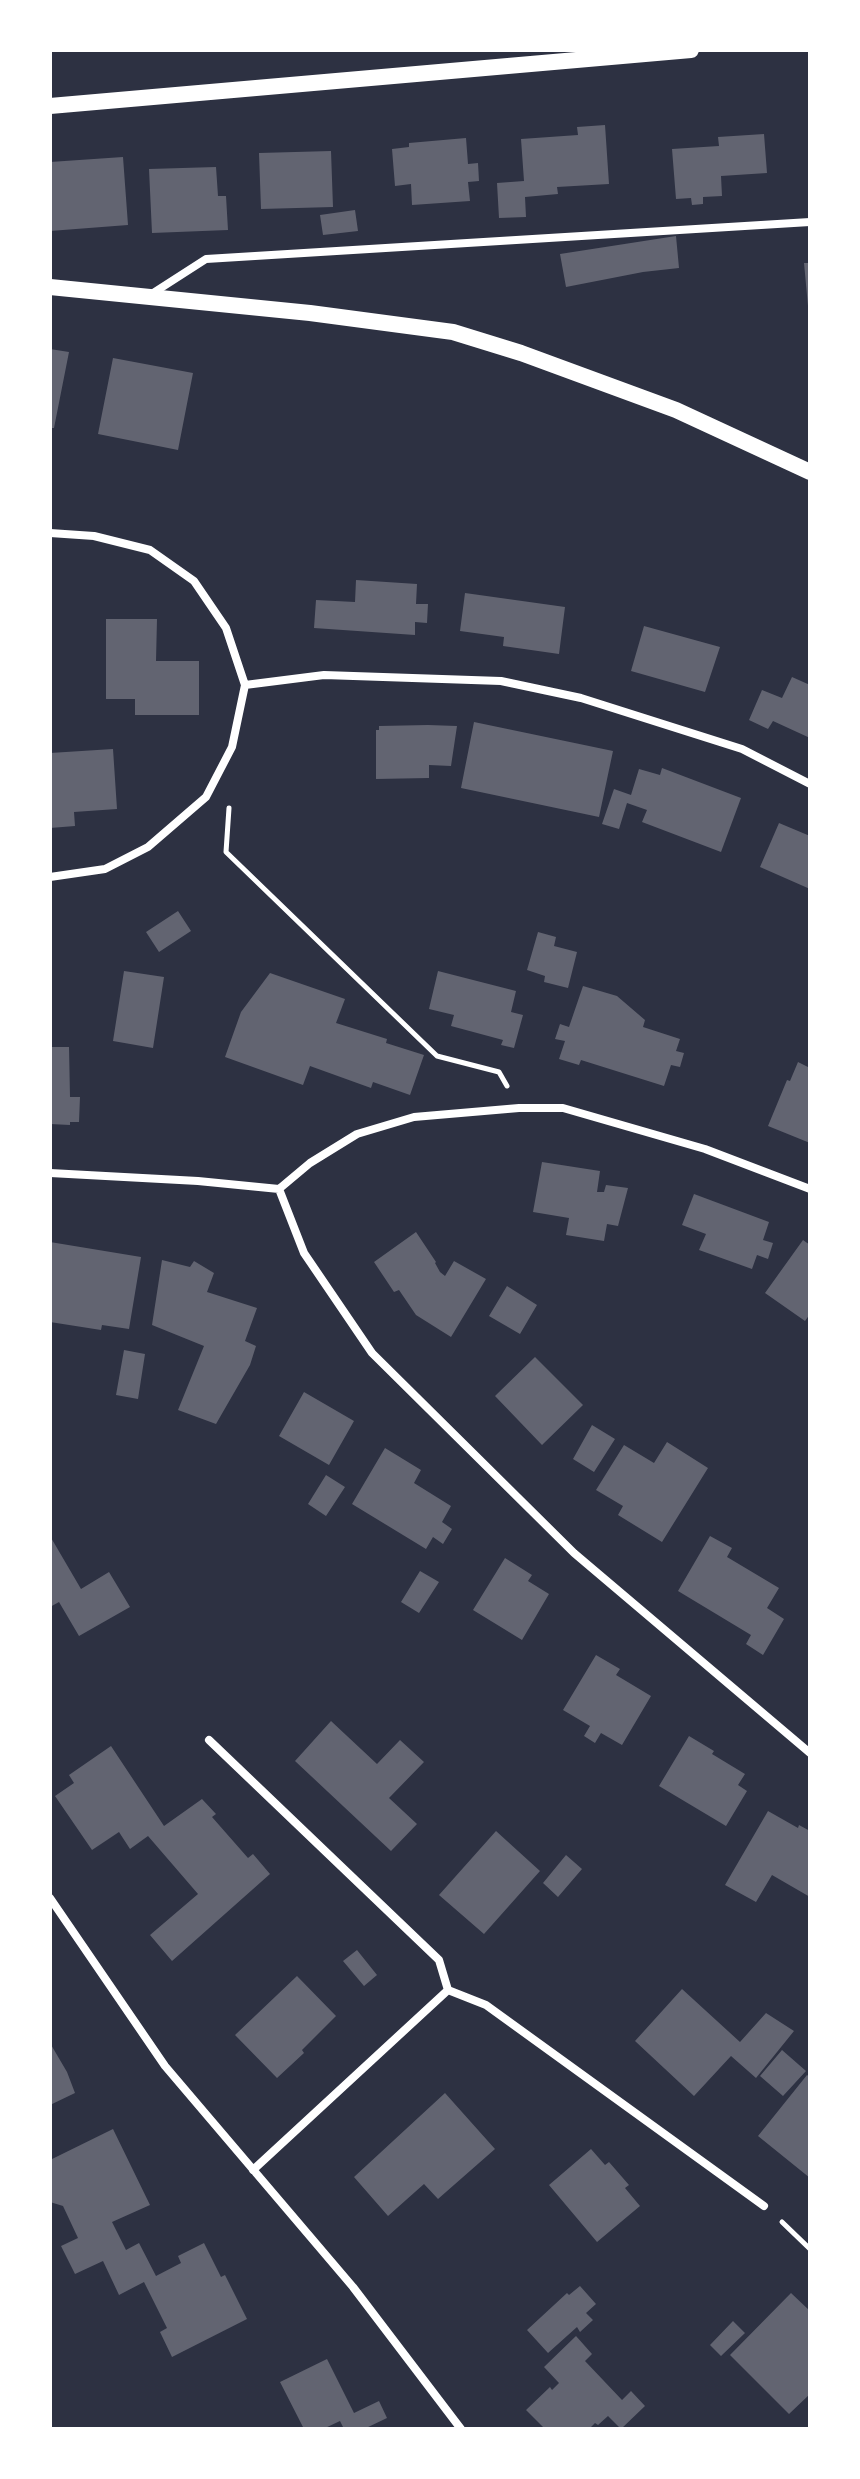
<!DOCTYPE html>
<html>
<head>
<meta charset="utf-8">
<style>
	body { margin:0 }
	#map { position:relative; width:860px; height:2479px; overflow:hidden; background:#2d3142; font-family:"PT Sans",sans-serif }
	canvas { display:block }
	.frame { position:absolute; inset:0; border:52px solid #fff; pointer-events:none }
</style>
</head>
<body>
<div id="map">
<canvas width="860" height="2479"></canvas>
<div class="frame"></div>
</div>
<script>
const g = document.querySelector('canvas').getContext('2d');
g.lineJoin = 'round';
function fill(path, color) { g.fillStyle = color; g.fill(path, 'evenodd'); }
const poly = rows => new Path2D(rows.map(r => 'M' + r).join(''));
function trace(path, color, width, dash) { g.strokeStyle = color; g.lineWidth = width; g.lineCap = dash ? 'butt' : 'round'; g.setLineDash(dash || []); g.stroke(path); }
fill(poly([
	[605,125,609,184,557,187,558,194,525,197,526,217,499,218,497,183,524,181,521,139,578,135,577,127],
	[764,134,767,173,721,176,722,196,703,197,703,204,692,205,691,198,676,199,672,149,719,146,718,137],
	[466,138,468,164,478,163,479,181,468,182,470,201,412,205,411,184,395,186,392,149,409,147,409,143],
	[331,151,333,207,261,209,259,153],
	[123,157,128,225,50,231,50,162],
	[216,167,218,196,226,196,228,230,152,233,149,169],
	[355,210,358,231,323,235,320,215],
	[676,236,679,268,643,272,566,287,560,254],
	[804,263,810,263,810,306,808,306],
	[50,349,69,352,54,428,50,428],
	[113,358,193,373,178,450,98,434],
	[356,580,417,584,416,604,428,604,427,623,415,622,415,635,314,628,316,600,355,602],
	[465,593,565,607,559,654,503,646,504,637,460,631],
	[106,619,157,619,156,661,199,661,199,715,135,715,135,699,106,699],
	[644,626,720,647,705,692,631,671],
	[792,677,810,685,810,738,773,721,768,729,749,720,762,690,782,698],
	[474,722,613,751,599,817,461,788],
	[428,725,457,726,451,766,429,765,429,778,376,779,376,730,379,730,379,726],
	[113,749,117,809,74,812,75,826,50,828,50,753],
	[662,768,741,798,721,852,642,822,647,810,627,803,619,829,602,824,614,789,631,795,639,769,660,775],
	[779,823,810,836,810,889,760,867],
	[178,911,191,931,159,952,146,932],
	[538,932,556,937,554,946,577,952,568,988,544,982,545,976,527,970],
	[124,971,164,977,153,1048,113,1041],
	[438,971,516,991,511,1012,523,1015,514,1048,501,1045,503,1040,451,1026,454,1015,429,1009],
	[270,973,345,999,336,1023,387,1039,386,1043,424,1055,410,1095,373,1082,371,1088,310,1066,303,1085,225,1057,241,1012],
	[583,986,617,996,645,1020,643,1027,680,1039,676,1051,684,1053,680,1067,671,1065,664,1086,581,1060,579,1065,559,1059,565,1041,555,1039,560,1024,569,1027],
	[50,1047,69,1047,70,1097,80,1097,79,1122,70,1122,70,1125,50,1124],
	[798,1062,810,1068,810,1143,768,1126,787,1080,790,1081],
	[542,1162,600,1171,597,1192,604,1192,606,1185,628,1188,618,1226,607,1224,604,1241,566,1235,569,1218,533,1212],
	[694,1194,769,1222,763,1240,773,1243,768,1259,757,1255,752,1269,699,1250,706,1234,682,1225],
	[416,1232,436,1262,435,1263,440,1272,445,1276,454,1261,486,1279,451,1337,416,1315,399,1290,394,1292,374,1262],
	[803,1240,810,1245,810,1314,805,1321,765,1293],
	[50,1242,141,1257,129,1329,102,1325,101,1330,50,1322],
	[162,1260,190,1267,194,1261,214,1273,207,1292,257,1308,245,1341,256,1346,250,1365,216,1424,178,1410,204,1346,152,1325],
	[507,1286,537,1305,520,1334,489,1316],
	[124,1350,145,1354,138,1399,116,1395],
	[535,1357,583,1405,542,1445,495,1396],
	[304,1392,354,1421,329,1465,279,1436],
	[592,1425,615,1439,594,1472,573,1459],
	[667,1442,708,1468,662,1542,618,1515,623,1506,596,1490,624,1445,654,1463],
	[385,1448,421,1470,414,1483,451,1506,442,1522,452,1529,443,1544,433,1537,426,1549,352,1504],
	[326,1475,345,1487,326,1516,308,1504],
	[50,1536,81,1589,109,1572,130,1607,79,1636,59,1602,50,1607],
	[710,1536,732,1548,727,1557,779,1588,767,1608,784,1619,763,1655,746,1644,751,1635,678,1591],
	[505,1558,532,1575,528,1581,549,1594,522,1640,473,1610],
	[420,1571,439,1582,419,1613,401,1602],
	[596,1655,620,1669,616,1675,651,1696,622,1745,601,1733,595,1743,584,1736,590,1726,563,1710],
	[331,1721,377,1764,400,1740,424,1762,389,1798,417,1824,391,1851,295,1761],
	[689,1736,714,1751,712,1754,745,1774,738,1785,747,1791,726,1826,659,1786],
	[111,1746,164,1826,202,1799,216,1814,212,1817,248,1858,253,1854,270,1874,172,1961,150,1935,198,1894,148,1836,130,1849,119,1832,92,1850,55,1796,74,1783,69,1775],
	[768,1811,798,1828,799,1825,810,1831,810,1897,772,1875,756,1902,725,1885],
	[496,1831,540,1871,484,1934,439,1895],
	[566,1855,582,1869,558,1897,543,1883],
	[357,1950,377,1975,364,1986,343,1961],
	[297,1976,336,2016,302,2050,304,2053,277,2078,235,2035],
	[682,1989,740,2042,766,2013,794,2031,756,2078,731,2056,694,2096,635,2041],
	[50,2043,67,2072,75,2093,50,2105],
	[782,2050,806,2071,783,2096,760,2076],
	[807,2075,810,2077,810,2178,758,2136],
	[445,2093,495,2149,438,2199,424,2184,388,2216,354,2177],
	[113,2129,150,2205,112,2222,126,2250,139,2243,156,2276,181,2263,178,2256,204,2243,221,2277,225,2275,247,2319,172,2357,160,2332,167,2328,144,2282,119,2295,103,2261,75,2274,61,2246,78,2238,63,2206,50,2202,50,2160],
	[591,2149,605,2165,609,2162,629,2185,625,2188,640,2206,597,2242,549,2185],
	[580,2286,596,2304,586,2313,593,2320,580,2332,577,2327,548,2353,527,2330,567,2293,569,2295],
	[791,2293,810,2311,810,2394,789,2414,730,2355],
	[733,2321,745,2333,721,2356,710,2345],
	[576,2336,592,2354,585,2361,622,2400,631,2391,645,2406,621,2429,608,2416,598,2425,595,2423,589,2429,545,2429,526,2410,550,2387,552,2390,559,2383,544,2367],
	[327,2359,354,2413,379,2401,387,2418,364,2429,344,2429,340,2421,323,2429,304,2429,280,2382]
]), '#626471');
trace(poly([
	[229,808,226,852,437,1056,499,1072,507,1086],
	[782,2222,810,2249]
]), '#fff', 5);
trace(poly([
	[150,295,206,259,810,222],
	[50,533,94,536,150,550,194,581,226,628,245,685],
	[245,685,324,675,501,681,581,698,742,749,810,784],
	[50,877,105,869,148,847,206,797,232,747,245,685],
	[50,1173,198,1181,279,1189,304,1253,372,1353,574,1553,810,1753],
	[279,1189,310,1163,357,1134,414,1117,519,1108,563,1108,705,1149,810,1189],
	[209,1740,439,1960,448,1990],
	[50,1898,165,2066,353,2287,461,2429],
	[448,1990,486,2005,764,2206],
	[253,2170,448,1990]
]), '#fff', 8);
trace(poly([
	[50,106,691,50],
	[50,287,310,313,453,332,521,353,676,410,810,472]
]), '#fff', 16);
</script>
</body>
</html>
